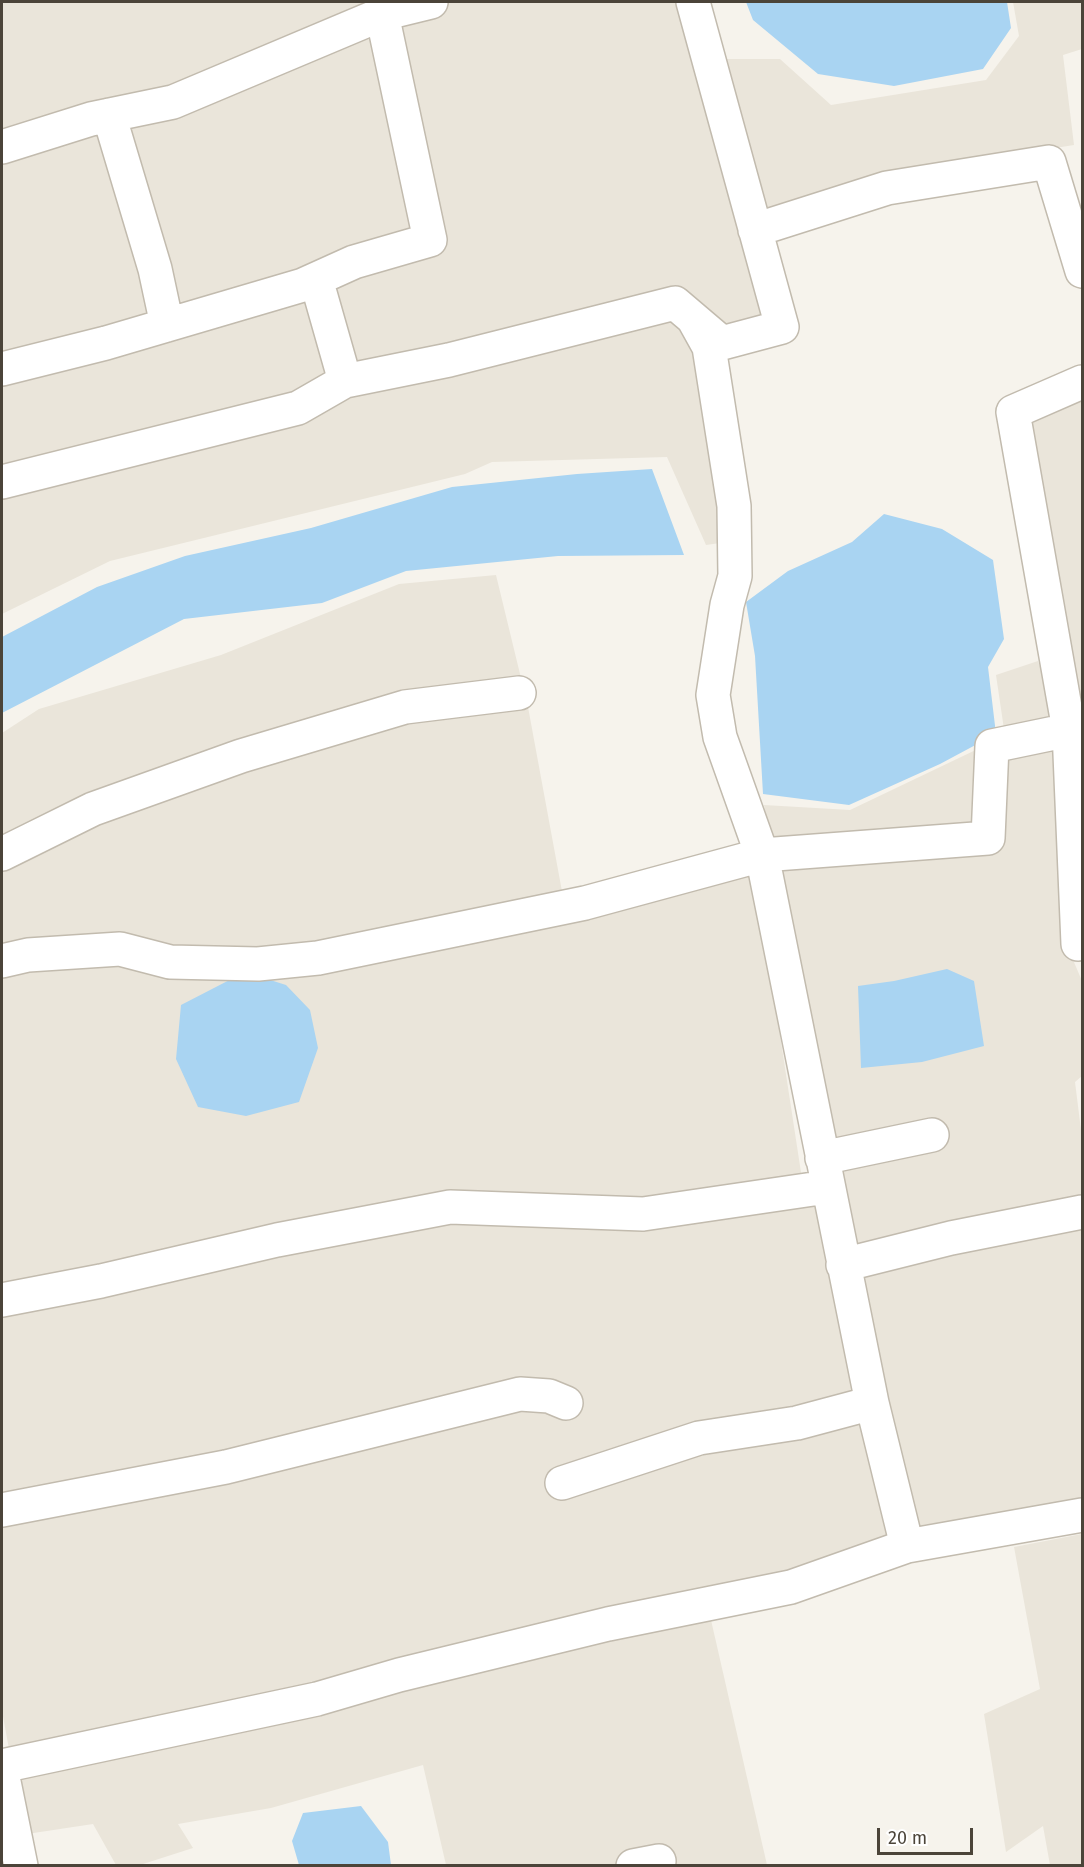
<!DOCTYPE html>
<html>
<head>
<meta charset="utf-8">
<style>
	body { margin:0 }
	#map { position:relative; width:1084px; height:1867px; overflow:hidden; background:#f6f3ec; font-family:"Fira Sans",sans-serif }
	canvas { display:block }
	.frame { position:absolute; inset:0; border:3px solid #4b4439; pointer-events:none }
	.scale { position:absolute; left:877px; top:1828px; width:96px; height:27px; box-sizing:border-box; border:3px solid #4b4439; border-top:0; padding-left:8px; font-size:18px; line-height:21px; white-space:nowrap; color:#4b4439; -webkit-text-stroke:4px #fff; paint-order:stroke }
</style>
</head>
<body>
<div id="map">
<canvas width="1084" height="1867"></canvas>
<div class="frame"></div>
<div class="scale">20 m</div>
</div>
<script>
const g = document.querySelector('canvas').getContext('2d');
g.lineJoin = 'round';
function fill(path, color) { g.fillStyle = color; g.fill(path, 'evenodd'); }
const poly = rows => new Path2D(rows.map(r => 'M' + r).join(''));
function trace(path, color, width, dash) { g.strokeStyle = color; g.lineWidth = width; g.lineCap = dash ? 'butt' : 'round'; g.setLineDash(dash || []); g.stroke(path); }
fill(poly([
	[2,2,685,2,766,317,689,339,734,541,706,545,667,457,492,462,465,474,110,561,2,614],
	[1013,2,1082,2,1082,49,1063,55,1074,145,916,170,762,210,726,59,780,59,831,105,986,80,1019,36],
	[1082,394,1082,718,1029,415],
	[496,575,528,707,568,924,754,865,802,1179,686,1194,594,1199,2,1290,2,733,39,709,221,655,399,584],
	[1038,661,1058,715,1065,941,1082,981,1082,1076,1075,1082,1082,1138,1082,1203,847,1252,764,805,850,810,1005,736,996,675],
	[814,1199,892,1538,778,1576,298,1694,9,1749,2,1711,2,1307,446,1217],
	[1082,1226,1082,1503,908,1527,850,1272],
	[1082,1534,1082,1865,1050,1865,1043,1826,1006,1852,984,1714,1040,1689,1014,1547],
	[711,1620,767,1865,446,1865,423,1765,271,1808,178,1824,193,1848,140,1865,116,1865,93,1824,27,1834,13,1768,473,1664]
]), '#eae5da');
fill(poly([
	[746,2,1007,2,1011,28,983,69,894,86,818,74,753,20],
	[652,469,684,555,558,556,406,571,322,603,184,619,2,713,2,637,97,587,185,556,311,528,452,487,577,474],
	[884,514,942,529,993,560,1004,639,988,667,996,734,940,764,849,805,763,794,755,656,746,602,788,571,852,542],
	[947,969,974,981,984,1046,922,1062,861,1068,858,986,894,981],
	[245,972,286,985,310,1010,318,1048,299,1102,246,1116,198,1107,176,1059,181,1005],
	[361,1806,388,1842,391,1865,299,1865,292,1841,303,1813]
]), '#a9d4f2');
const minor = poly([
	[109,115,155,269,167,325],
	[2,147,91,119,173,102,382,14,431,2],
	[755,230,887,188,1049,162,1082,271],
	[316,279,345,381],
	[694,320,709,347,734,506,735,576,727,605,713,695,720,737,762,855,872,1403,907,1546,1082,1515],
	[2,369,106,343,303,285,354,262,430,240,382,14],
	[2,482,298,408,345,381,449,360,675,303,722,343,782,327,693,2],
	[2,854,93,809,241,756,405,707,519,693],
	[1078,944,1069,730,1013,412,1082,382],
	[2,961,28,955,120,949,170,962,258,964,318,958,585,903,762,855,988,838,992,746,1069,730],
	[822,1158,932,1135],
	[843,1265,951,1238,1082,1212],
	[2,1300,101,1281,277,1240,450,1207,643,1214,827,1187],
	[562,1483,699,1438,797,1423,872,1403],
	[2,1510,226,1467,520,1394,549,1396,566,1403],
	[2,1766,317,1699,399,1675,608,1624,791,1587,907,1546],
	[2,1772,21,1866],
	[633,1866,659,1861]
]);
trace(minor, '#c2bbae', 36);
trace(minor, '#fff', 33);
</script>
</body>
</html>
